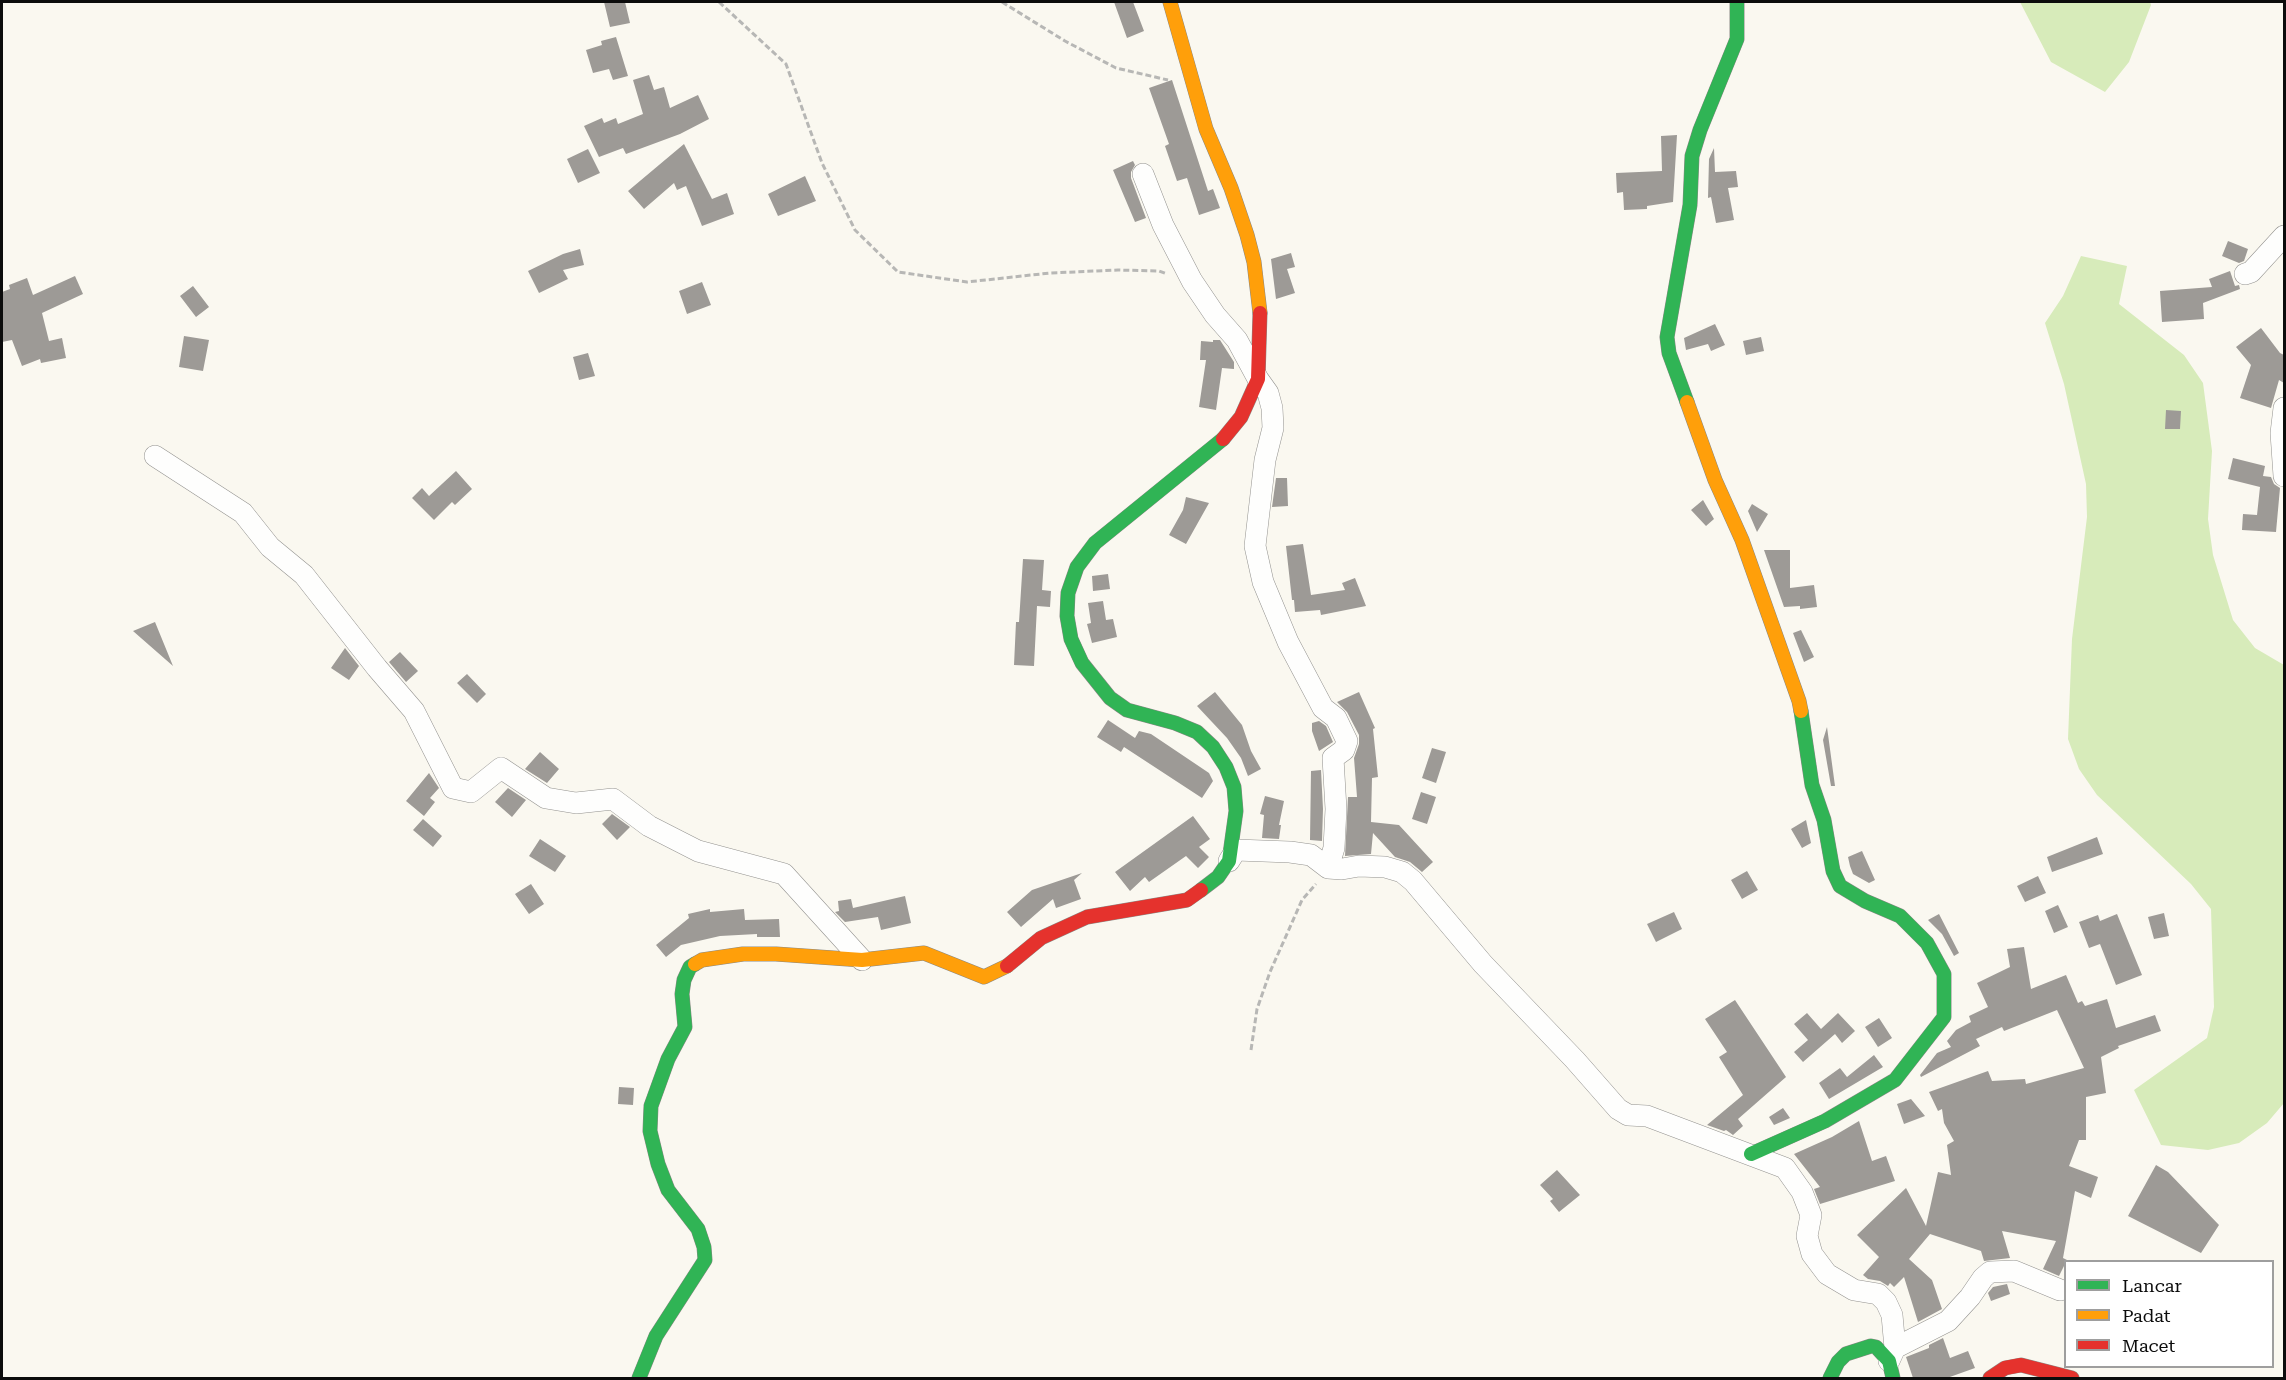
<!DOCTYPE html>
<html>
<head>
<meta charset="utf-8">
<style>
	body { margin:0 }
	#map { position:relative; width:2286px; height:1380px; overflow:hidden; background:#faf8f0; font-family:"Roboto Serif",serif }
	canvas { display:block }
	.frame { position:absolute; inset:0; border:3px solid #0c0c0c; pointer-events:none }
	.legend { position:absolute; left:2064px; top:1260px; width:210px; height:108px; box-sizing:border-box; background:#fff; border:2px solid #9e9e9e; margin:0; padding:8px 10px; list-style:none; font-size:18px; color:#0c0c0c }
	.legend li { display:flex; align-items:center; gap:12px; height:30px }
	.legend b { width:30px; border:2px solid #9e9e9e }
</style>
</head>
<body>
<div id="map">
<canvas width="2286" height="1380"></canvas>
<div class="frame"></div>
<ul class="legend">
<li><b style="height:8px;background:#30b455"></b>Lancar</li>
<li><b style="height:8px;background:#ff9f0a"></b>Padat</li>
<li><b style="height:8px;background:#e5322d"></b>Macet</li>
</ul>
</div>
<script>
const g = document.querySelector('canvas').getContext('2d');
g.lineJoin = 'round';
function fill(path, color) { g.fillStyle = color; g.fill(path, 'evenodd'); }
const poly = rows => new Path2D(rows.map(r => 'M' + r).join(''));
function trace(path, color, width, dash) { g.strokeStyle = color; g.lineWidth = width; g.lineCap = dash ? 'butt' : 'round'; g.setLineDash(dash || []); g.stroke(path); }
fill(poly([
	[2020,2,2150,2,2151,5,2129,62,2105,92,2051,62],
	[2081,256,2127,266,2119,304,2184,355,2203,383,2212,451,2208,519,2213,555,2233,620,2255,648,2284,665,2284,1103,2267,1123,2239,1143,2208,1150,2161,1145,2134,1090,2207,1038,2214,1007,2211,909,2191,884,2097,795,2079,769,2068,739,2072,639,2087,517,2086,484,2064,384,2045,323,2063,296]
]), '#d7ebba');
fill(poly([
	[604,2,625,2,630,23,610,27],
	[1114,2,1133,2,1144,31,1127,38],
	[616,37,628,76,613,80,609,69,593,73,586,50,602,45,601,41],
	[649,75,654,90,664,87,670,108,698,95,709,119,680,134,626,154,623,148,599,157,584,126,602,118,604,123,616,118,618,124,643,114,633,80],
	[1172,80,1208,191,1213,189,1220,208,1199,215,1187,178,1177,181,1165,146,1169,144,1149,88],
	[1677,135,1673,202,1647,206,1647,209,1624,210,1623,192,1617,193,1616,173,1662,171,1661,136],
	[684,144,712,199,727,193,734,214,702,226,686,186,677,190,674,183,644,209,628,191],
	[1714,148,1715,172,1736,171,1738,187,1728,188,1734,220,1716,223,1711,197,1708,198,1709,159],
	[588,149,600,173,578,183,567,159],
	[1133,161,1135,165,1131,172,1131,178,1146,218,1135,222,1113,170],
	[805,176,816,201,778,216,768,194],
	[2228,241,2248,249,2244,261,2239,263,2222,256],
	[580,249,584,265,563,270,568,279,539,293,528,271,563,254],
	[1291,253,1295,267,1287,269,1295,293,1276,299,1271,259],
	[2230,271,2235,286,2239,285,2240,289,2203,303,2204,319,2162,322,2160,291,2212,287,2209,279],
	[75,276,83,294,42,313,49,341,62,338,66,358,41,363,40,359,22,366,12,340,2,342,2,292,10,289,9,285,27,278,33,295],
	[702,282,711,305,687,314,679,291],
	[193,286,209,307,196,317,180,296],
	[1715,324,1725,345,1711,351,1708,344,1686,350,1684,338],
	[2261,328,2280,353,2284,355,2284,383,2279,380,2271,408,2240,398,2251,365,2236,347],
	[184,336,209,340,203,371,179,367],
	[1761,337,1764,351,1746,355,1743,341],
	[1213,340,1220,340,1234,362,1234,369,1222,368,1216,410,1199,407,1206,360,1200,360,1201,341,1213,342],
	[588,353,595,376,579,380,573,357],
	[2166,410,2181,411,2180,429,2165,429],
	[2233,458,2265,466,2263,476,2271,477,2274,484,2280,488,2276,532,2242,530,2243,514,2257,515,2260,487,2228,479],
	[456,471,472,489,455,505,452,502,434,520,412,498,422,488,429,496],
	[1276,478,1287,478,1288,506,1272,507],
	[1186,497,1209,503,1186,544,1169,535,1183,510],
	[1703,500,1714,519,1706,526,1691,510],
	[1752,504,1768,514,1757,532,1748,511],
	[1303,544,1311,595,1345,590,1342,583,1355,578,1366,606,1321,615,1320,610,1295,612,1294,600,1292,600,1286,546],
	[1764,550,1790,550,1790,588,1814,585,1817,607,1800,609,1800,606,1784,607],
	[1023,559,1044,560,1042,590,1051,591,1050,607,1037,606,1034,666,1014,665,1016,622,1019,622],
	[1108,574,1110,589,1093,591,1092,576],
	[1103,601,1106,620,1113,619,1117,637,1092,643,1087,624,1091,623,1088,603],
	[155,622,173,666,133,631],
	[1801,630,1814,657,1804,662,1793,633],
	[345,648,359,666,349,680,331,668],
	[400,652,418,671,406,682,389,662],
	[467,674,486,694,477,703,457,683],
	[1215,692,1242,725,1251,751,1261,769,1248,776,1241,758,1227,738,1197,706],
	[1359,692,1375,728,1373,729,1378,777,1372,778,1371,822,1399,825,1433,862,1422,872,1410,862,1395,857,1373,833,1371,854,1345,856,1348,797,1357,797,1354,758,1359,744,1359,735,1347,712,1337,702],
	[1108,720,1135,738,1139,731,1151,734,1209,773,1213,781,1202,798,1124,747,1121,752,1097,737],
	[1319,721,1326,726,1333,742,1319,751,1312,731,1312,723],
	[1827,727,1835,786,1831,786,1823,740],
	[1432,748,1446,752,1436,783,1422,778],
	[540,752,559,769,547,783,525,769],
	[1321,770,1323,809,1322,841,1310,840,1311,771],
	[429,773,439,788,430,798,435,802,424,816,406,801],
	[508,788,526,800,512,817,495,802],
	[1421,792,1436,797,1427,824,1412,819],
	[1265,796,1284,801,1279,825,1281,825,1279,839,1262,838,1264,815,1260,814],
	[612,814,630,827,617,840,602,824],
	[1193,816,1210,839,1199,847,1209,857,1198,868,1186,856,1149,882,1145,877,1130,891,1115,872],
	[423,819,442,836,433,847,413,830],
	[1806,820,1811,843,1802,848,1791,829],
	[2097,837,2103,854,2052,872,2047,857],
	[540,839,566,856,555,872,529,856],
	[1862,851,1875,880,1869,883,1853,874,1850,866,1848,857],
	[1747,871,1758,890,1742,899,1731,880],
	[1082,873,1074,880,1081,899,1056,908,1053,899,1021,927,1007,912,1032,890],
	[2038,876,2046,893,2025,902,2017,886],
	[531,884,544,904,529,914,515,894],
	[905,896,911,923,881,930,878,917,845,922,835,912,839,911,838,901,851,899,853,908],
	[2058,905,2068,927,2054,933,2045,911],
	[710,909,710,912,744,909,745,920,779,919,780,937,757,937,757,934,720,936,681,945,666,957,656,945,689,918,688,914],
	[1674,912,1682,929,1656,942,1647,924],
	[2164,913,2169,936,2154,939,2148,917],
	[1939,914,1959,953,1954,956,1942,934,1928,920],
	[2117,914,2142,975,2116,985,2100,944,2089,948,2079,922,2098,915,2100,921],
	[2024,947,2031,989,2066,975,2078,1003,2082,1001,2085,1006,2107,999,2116,1028,2155,1015,2161,1031,2118,1046,2119,1048,2101,1057,2106,1093,2086,1097,2086,1140,2079,1140,2069,1166,2098,1177,2091,1198,2075,1191,2063,1258,2067,1260,2059,1276,2043,1269,2056,1241,2002,1231,2010,1258,1984,1261,1981,1251,1930,1234,1909,1259,1932,1280,1942,1309,1918,1322,1904,1277,1894,1287,1890,1283,1888,1286,1880,1281,1868,1279,1863,1275,1879,1257,1857,1235,1906,1188,1926,1226,1938,1172,1951,1175,1947,1145,1954,1141,1944,1123,1942,1109,1938,1111,1929,1092,1988,1071,1992,1081,2025,1079,2026,1084,2084,1068,2057,1010,2004,1031,2002,1027,1976,1039,1980,1046,1921,1077,1920,1075,1937,1053,1951,1047,1947,1041,1956,1030,1971,1022,1969,1016,1988,1007,1977,983,2010,967,2007,949],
	[1735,1000,1786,1077,1738,1119,1743,1126,1733,1135,1726,1130,1724,1131,1707,1125,1743,1095,1719,1057,1727,1052,1705,1019],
	[1807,1013,1821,1029,1838,1013,1855,1031,1842,1043,1835,1034,1803,1062,1794,1052,1808,1040,1794,1024],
	[1879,1018,1892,1038,1878,1047,1865,1027],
	[1874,1055,1883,1067,1829,1099,1819,1083,1840,1068,1847,1077],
	[619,1087,634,1088,633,1105,618,1104],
	[1911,1099,1925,1116,1904,1124,1897,1104],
	[1783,1108,1790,1118,1774,1125,1769,1117],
	[1859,1121,1872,1161,1886,1156,1895,1181,1820,1204,1814,1189,1820,1187,1794,1154,1832,1137],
	[2156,1165,2168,1172,2219,1225,2201,1253,2128,1216],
	[1557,1170,1580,1195,1559,1212,1550,1201,1553,1199,1540,1185],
	[2007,1284,2010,1294,1991,1301,1988,1293,1993,1287],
	[1943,1338,1950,1358,1968,1351,1975,1368,1947,1378,1913,1378,1906,1357,1929,1348,1929,1345]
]), '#9d9a96');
const street = poly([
	[1143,174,1163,225,1192,281,1215,315,1237,340,1258,379,1268,393,1272,408,1273,428,1265,460,1255,546,1263,582,1288,642,1323,708,1336,718,1347,741,1344,750,1333,758,1336,809,1334,848,1328,868],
	[2245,274,2251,272,2284,236],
	[2284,408,2281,433,2284,476],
	[155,456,243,513,270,547,304,575,377,668,414,711,453,788,471,792,501,768,546,798,576,803,613,799,649,826,698,851,784,874,862,960],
	[1229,861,1236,850,1290,852,1311,855,1328,868,1342,869,1359,866,1385,867,1402,872,1413,881,1483,964,1575,1060,1618,1109,1628,1115,1647,1116,1785,1168,1802,1192,1811,1215,1807,1236,1812,1254,1827,1274,1854,1290,1878,1294,1886,1302,1892,1315,1895,1348,1889,1361],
	[1895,1348,1948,1321,1970,1297,1983,1278,1990,1272,2014,1271,2060,1290]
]);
const fast = poly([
	[1687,402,1669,353,1667,337,1690,205,1692,156,1700,130,1737,39,1737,2],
	[1201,890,1218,877,1229,861,1236,811,1234,787,1226,767,1213,747,1197,732,1175,723,1127,710,1110,698,1082,663,1071,639,1067,616,1068,593,1077,567,1095,543,1223,439],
	[1751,1154,1825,1121,1895,1080,1944,1017,1944,974,1927,943,1900,916,1865,901,1840,886,1833,871,1824,820,1812,785,1801,711],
	[639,1378,656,1336,705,1260,704,1247,698,1229,668,1190,658,1164,650,1131,651,1106,668,1059,685,1027,682,994,684,980,690,967,695,964],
	[1830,1378,1838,1362,1846,1354,1871,1346,1876,1347,1889,1361,1893,1378]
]);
const slow = poly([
	[1170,2,1206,129,1231,188,1247,235,1254,262,1260,313],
	[1687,402,1715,480,1742,540,1799,701,1801,711],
	[695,964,702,960,743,954,776,954,862,960,924,953,984,977,1007,966]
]);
const jam = poly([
	[1223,439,1241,417,1258,379,1260,313],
	[1007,966,1041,938,1087,917,1187,900,1201,890],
	[1990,1378,2005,1368,2021,1365,2072,1378]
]);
trace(street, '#93928f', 22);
trace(fast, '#8a8985', 15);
trace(slow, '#8a8985', 15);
trace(jam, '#8a8985', 15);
trace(poly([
	[719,2,786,64,822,163,855,230,898,272,967,282,1050,273,1118,270,1159,271,1167,274],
	[1002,2,1065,41,1116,68,1168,80],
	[1251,1050,1257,1009,1270,972,1302,900,1316,884]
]), '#b7b7b5', 3, [6, 3]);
trace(street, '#fefefd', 21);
trace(fast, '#30b455', 14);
trace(slow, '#ff9f0a', 14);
trace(jam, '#e5322d', 14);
</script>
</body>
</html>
